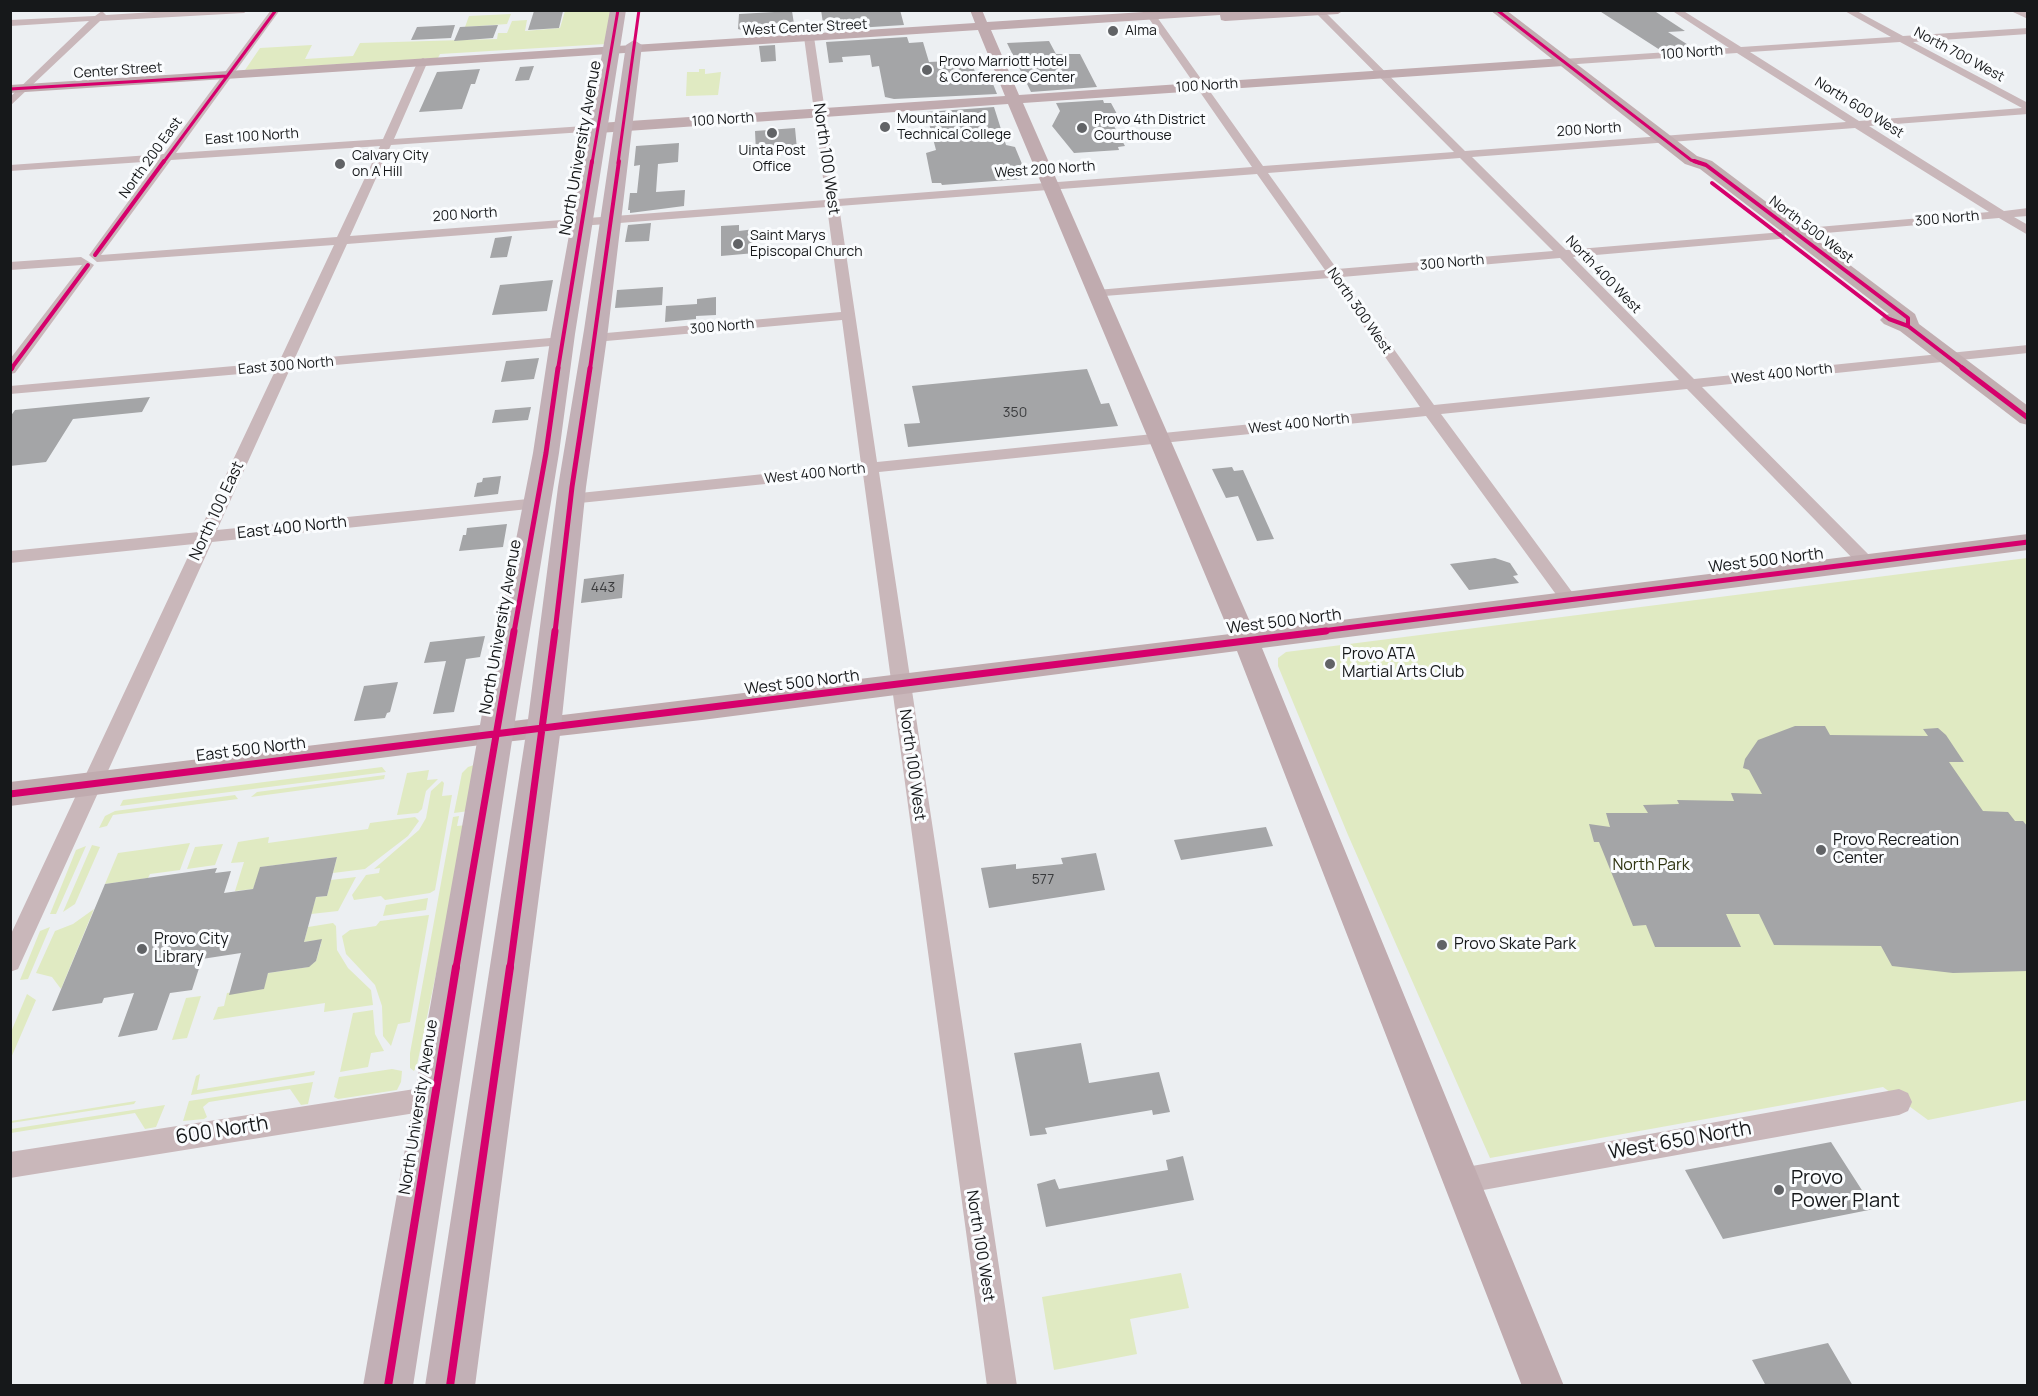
<!DOCTYPE html>
<html>
<head>
<meta charset="utf-8">
<style>
	body { margin:0 }
	#map { position:relative; width:2038px; height:1396px; overflow:hidden; background:#eceff2; font-family:Manrope,sans-serif }
	canvas { display:block }
	.frame { position:absolute; inset:0; border:12px solid #16181a; pointer-events:none }
</style>
</head>
<body>
<div id="map">
<canvas width="2038" height="1396"></canvas>
<div class="frame"></div>
</div>
<script>
const g = document.querySelector('canvas').getContext('2d');
g.lineJoin = 'round';
function fill(path, color) { g.fillStyle = color; g.fill(path, 'evenodd'); }
const poly = rows => new Path2D(rows.map(r => 'M' + r).join(''));
function trace(path, color, width, dash) { g.strokeStyle = color; g.lineWidth = width; g.lineCap = dash ? 'butt' : 'round'; g.setLineDash(dash || []); g.stroke(path); }
function write(font, color, halo, rows, align = 'center') {
  g.font = font + ' Manrope,sans-serif'; g.lineWidth = 6; g.setLineDash([]); g.textBaseline = 'middle'; g.strokeStyle = halo; g.fillStyle = color; for (const [text, x, y, turn = 0] of rows) {
    g.save(); g.translate(x, y); g.rotate((+turn || 0) * Math.PI / 180); g.textAlign = isNaN(turn) ? turn : align; if (halo) g.strokeText(text, 0, 0); g.fillText(text, 0, 0); g.restore();
  }
}
fill(poly([
	[565,11,611,11,606,44,440,54,438,58,245,70,260,48,312,45,305,59,353,56,360,43,497,39,498,33,507,33,512,21,527,20,525,31,560,28],
	[511,14,507,24,465,27,469,16],
	[699,69,705,69,705,74,721,72,718,95,686,96,687,72,699,72],
	[2027,558,2027,1100,1928,1120,1883,1087,1490,1158,1348,835,1278,666,1278,658,1286,652],
	[477,764,469,811,454,813,462,773,468,767],
	[382,767,386,772,120,806,123,800],
	[429,770,427,780,438,779,426,791,422,809,418,813,397,815,407,773],
	[385,775,384,779,251,797,257,792],
	[442,781,444,783,442,796,452,795,435,890,430,893,385,900,381,896,354,900,352,895,366,875,379,873,380,868,374,869,419,830,426,818,431,791],
	[235,795,238,799,113,815,107,826,99,828,105,816,115,811],
	[459,816,457,826,467,825,417,1065,414,1071,410,1068,410,1053,453,817],
	[415,817,419,821,408,836,365,869,333,873,337,857,261,867,253,889,235,891,244,862,231,863,238,842,269,837,268,843,368,829,370,823],
	[190,843,180,870,150,874,148,878,105,884,118,853],
	[223,844,215,865,187,869,195,847],
	[92,845,100,847,75,904,63,912],
	[86,846,56,914,50,914,76,850],
	[356,877,338,911,311,914,316,897,327,896,331,880],
	[428,898,426,910,383,916,386,905],
	[94,909,61,989,52,977,36,973,55,931,73,924],
	[429,915,410,1022,398,1024,391,1046,383,1036,382,1006,375,985,346,954,342,936,350,930,376,926,380,921],
	[333,923,336,926,337,950,348,968,371,990,373,1005,324,1012,325,1003,213,1020,218,1007,224,1006,227,993,263,989,268,973,308,967,316,961,321,944,318,940,304,942,308,927],
	[50,927,28,979,20,980,40,931],
	[27,994,36,1000,11,1058,11,1032],
	[201,996,187,1038,172,1040,186,998],
	[373,1010,375,1034,384,1051,371,1053,368,1067,340,1072,353,1013],
	[392,1069,402,1071,401,1082,397,1090,338,1099,334,1097,339,1077],
	[315,1071,314,1075,191,1095,196,1076,200,1074,197,1090],
	[313,1082,308,1104,301,1105,290,1089,209,1102,203,1107,207,1117,204,1119,183,1121,189,1101],
	[136,1101,134,1104,11,1123,11,1121],
	[165,1105,156,1127,145,1129,135,1113,11,1133,11,1129],
	[1181,1273,1189,1308,1130,1319,1137,1354,1054,1370,1042,1297]
]), '#e0eac2');
fill(poly([
	[821,10,900,10,904,25,824,30],
	[1598,10,1653,10,1685,31,1668,32,1693,48,1660,50],
	[534,11,563,11,559,28,528,30],
	[792,11,794,24,774,34,759,35,738,29,739,14],
	[455,25,451,38,411,40,417,27],
	[498,25,493,38,454,41,460,27],
	[907,37,909,43,923,42,929,62,971,60,976,75,989,74,997,94,894,99,885,97,879,66,872,67,870,55,842,57,843,62,829,63,826,42],
	[1049,41,1056,54,1080,54,1097,87,1031,92,1007,43],
	[775,45,776,61,761,62,759,46],
	[534,66,529,80,515,81,520,67],
	[480,69,475,84,471,84,462,109,419,112,437,72],
	[1103,100,1104,103,1111,103,1123,125,1114,126,1125,146,1118,147,1119,150,1074,153,1052,126,1060,111,1056,103],
	[994,107,1006,145,1015,147,1027,176,1020,176,1021,179,942,185,941,183,932,183,926,153,936,150,926,112],
	[795,128,797,149,756,152,755,131],
	[679,143,678,162,658,164,656,192,685,190,684,206,630,213,630,210,628,210,630,193,637,193,640,165,634,166,636,146],
	[651,223,649,241,625,242,628,225],
	[739,225,739,231,755,229,755,253,721,256,721,226],
	[512,236,507,257,490,258,495,238],
	[553,280,547,311,492,315,500,285],
	[663,287,662,305,615,308,617,290],
	[716,297,716,315,696,316,696,319,665,322,666,306,697,304,697,299],
	[539,358,534,379,501,382,506,361],
	[1087,369,1101,404,1109,403,1118,426,908,447,904,424,920,423,912,386],
	[150,397,142,412,73,419,46,462,10,466,10,417,15,410],
	[531,407,528,420,492,423,495,410],
	[1232,467,1234,471,1243,470,1274,539,1257,541,1238,496,1226,498,1212,469],
	[501,476,498,494,474,497,477,483,482,482,483,478],
	[507,524,503,547,459,551,463,535,466,535,467,528],
	[1495,558,1510,563,1518,575,1513,576,1519,583,1469,590,1450,564],
	[624,574,622,598,581,603,584,579],
	[485,636,480,657,466,659,454,712,433,714,446,661,424,663,430,642],
	[398,682,390,712,387,713,385,718,354,721,364,686],
	[1795,726,1825,726,1830,735,1928,736,1923,729,1938,728,1946,735,1964,762,1949,762,1983,811,2008,812,2015,821,2023,821,2028,827,2028,971,1953,973,1892,966,1881,946,1774,945,1759,914,1726,914,1741,947,1655,947,1646,925,1633,926,1599,842,1594,842,1589,824,1610,827,1606,813,1648,813,1643,805,1679,804,1677,800,1734,801,1731,793,1762,794,1749,770,1743,768,1745,759,1758,740],
	[1266,827,1273,846,1181,860,1174,840],
	[1096,853,1105,890,989,908,981,868,1016,864,1016,869,1063,864,1061,858],
	[337,857,327,896,316,897,304,942,322,939,316,961,309,967,268,973,264,989,229,995,241,953,202,959,192,990,170,993,157,1030,118,1037,134,993,104,998,102,1003,52,1011,105,884,217,868,215,873,231,871,224,893,253,889,260,867],
	[1081,1043,1089,1083,1159,1072,1170,1112,1153,1115,1152,1110,1045,1128,1047,1134,1030,1136,1014,1053],
	[1831,1142,1874,1209,1723,1239,1685,1170],
	[1183,1156,1194,1200,1046,1227,1037,1184,1055,1179,1059,1189,1168,1170,1166,1160],
	[1828,1343,1853,1386,1766,1386,1752,1360]
]), '#a4a5a7');
fill(poly([
	[186,10,248,10,244,13,100,21,10,106,10,97,89,21,10,26,10,20,95,16,102,11,106,15,186,10],
	[271,10,280,10,176,153,383,139,418,61,423,58,428,61,394,139,599,125,604,128,599,131,391,145,350,236,826,200,804,37,809,34,814,37,838,199,1252,167,1143,10,1152,10,1263,166,1454,152,1313,10,1323,10,1465,151,1846,122,1737,53,1563,65,1558,62,1563,59,1729,48,1671,10,1682,10,1741,47,1891,37,1843,10,1855,10,1903,36,2028,28,2028,34,1913,42,2028,103,2028,114,1869,126,2004,211,2028,208,2028,216,2014,217,2028,225,2028,235,1999,218,1791,236,1789,233,1791,230,1795,229,1989,212,1855,128,1472,157,1566,250,1783,232,1785,235,1783,238,1779,239,1573,257,1694,379,2028,345,2028,353,1702,387,1872,558,1875,562,1872,566,1866,568,1860,566,1687,389,1441,414,1575,596,1578,600,1575,604,1569,606,1563,604,1426,416,879,472,1017,1386,987,1386,863,474,570,504,564,503,562,499,564,495,570,494,861,464,842,320,595,342,588,338,595,334,841,312,827,207,347,244,294,360,562,337,569,341,562,345,290,369,217,530,538,498,544,499,546,503,544,507,538,508,212,542,18,969,10,972,10,936,194,544,10,563,10,551,199,532,275,371,10,394,10,386,279,362,334,245,97,262,89,255,158,161,10,171,10,165,164,154,271,10],
	[1900,42,2022,108,1859,121,1750,52,1900,42],
	[380,146,337,237,101,255,171,160,380,146],
	[1460,158,1553,251,1337,269,1268,173,1460,158],
	[1257,174,1325,270,1097,290,1090,294,1092,297,1330,278,1420,407,877,462,839,206,1257,174],
	[1560,258,1679,380,1434,405,1342,277,1560,258],
	[2012,10,2028,12,2028,19,2013,12,2012,10],
	[81,257,94,265,15,373,10,374,10,359,82,265,10,270,10,262,81,257],
	[434,1086,443,1089,447,1098,443,1107,434,1110,10,1178,10,1152,434,1086],
	[1899,1089,1908,1093,1912,1102,1908,1111,1899,1115,1461,1194,1452,1190,1448,1181,1452,1172,1461,1168,1899,1089]
]), '#c9b7ba');
fill(poly([
	[970,10,982,10,987,22,1175,10,1344,10,1338,14,1225,21,1221,20,1220,15,991,30,1019,95,1563,58,1570,62,1563,66,1023,103,1254,631,2028,534,2028,550,1262,648,1564,1386,1522,1386,1237,651,702,720,496,743,10,806,10,782,1230,634,1008,104,599,133,591,128,599,123,1005,96,978,30,10,93,10,85,975,23,970,10]
]), '#c0abaf');
fill(poly([
	[1490,10,1506,10,1697,156,1712,161,1915,314,1919,324,2028,406,2028,425,2020,423,1900,331,1884,324,1880,320,1884,316,1889,314,1700,169,1685,164,1490,10]
]), '#c2aeb1');
fill(poly([
	[610,10,626,10,575,334,559,453,517,708,413,1386,363,1386,483,708,533,453,551,334,610,10],
	[634,40,642,45,608,330,586,487,561,727,475,1386,425,1386,527,727,558,487,584,330,626,45,634,40]
]), '#c2b0b6');
trace(poly([
	[1497,10,1691,160,1699,163],
	[10,89,227,76],
	[163,163,276,10],
	[592,163,618,10],
	[618,163,639,10]
]), '#d6006c', 3);
trace(poly([
	[1694,161,1706,165,1908,318,1908,326],
	[1712,183,1889,319,1908,326,1964,369],
	[95,255,164,161],
	[11,369,88,265],
	[558,369,592,161],
	[590,369,619,161]
]), '#d6006c', 4);
trace(poly([
	[1962,368,2028,418],
	[10,370,12,368],
	[514,632,546,453,558,368],
	[555,632,572,487,590,368],
	[1314,632,2028,542]
]), '#d6006c', 5);
trace(poly([
	[10,794,1326,631],
	[456,968,514,631],
	[510,968,555,631]
]), '#d6006c', 7);
trace(poly([
	[388,1386,456,967],
	[450,1386,510,967]
]), '#d6006c', 8);
for (const [x, y, r, color] of [
	[1113,31,6,"#616366"],
	[927,70,6,"#616366"],
	[885,127,6,"#616366"],
	[1082,128,6,"#616366"],
	[772,133,6,"#616366"],
	[340,164,6,"#616366"],
	[738,244,6,"#616366"],
	[1330,664,6,"#616366"],
	[1821,850,6,"#616366"],
	[1442,945,6,"#616366"],
	[142,949,6,"#616366"],
	[1779,1190,6,"#616366"]
]) { const dot = new Path2D(); dot.arc(x, y, r, 0, 2 * Math.PI); g.fillStyle = color; g.fill(dot); trace(dot, '#fafcfe', 2); }
write('14px', '#16181a', '#fafcfe', [
	["West Center Street",805,28,-3],
	["100 North",1692,53,-4],
	["North 700 West",1959,55,28],
	["Center Street",118,71,-4],
	["100 North",1207,86,-4],
	["North 600 West",1859,108,32],
	["100 North",723,120,-4],
	["200 North",1589,130,-4],
	["East 100 North",252,137,-4],
	["North 200 East",151,158,-54],
	["West 200 North",1045,170,-4],
	["200 North",465,215,-4],
	["300 North",1947,219,-5],
	["North 500 West",1811,230,37],
	["300 North",1452,263,-5],
	["North 400 West",1603,275,46],
	["North 300 West",1359,311,55],
	["300 North",722,327,-5],
	["East 300 North",286,366,-5],
	["West 400 North",1782,374,-6],
	["West 400 North",1299,424,-6],
	["West 400 North",815,474,-6]
]);
write('14px', '#16181a', '#fafcfe', [
	["Alma",1125,31],
	["Provo Marriott Hotel",939,62],
	["& Conference Center",939,78],
	["Mountainland",897,119],
	["Technical College",897,135],
	["Provo 4th District",1094,120],
	["Courthouse",1094,136],
	["Uinta Post",772,151,"center"],
	["Office",772,167,"center"],
	["Calvary City",352,156],
	["on A Hill",352,172],
	["Saint Marys",750,236],
	["Episcopal Church",750,252]
], 'left');
write('14px', '#3a3b3d', null, [
	["350",1015,413],
	["443",603,588],
	["577",1043,880]
]);
write('16px', '#16181a', '#fafcfe', [
	["North University Avenue",581,148,-80],
	["North 100 West",826,159,82],
	["North 100 East",217,511,-65],
	["East 400 North",292,528,-6],
	["West 500 North",1766,561,-7],
	["West 500 North",1284,622,-7],
	["North University Avenue",501,627,-80],
	["West 500 North",802,683,-7],
	["East 500 North",251,750,-7],
	["North 100 West",912,765,82],
	["North University Avenue",419,1107,-81],
	["North 100 West",980,1246,81]
]);
write('16px', '#16181a', '#fafcfe', [
	["Provo ATA",1342,655],
	["Martial Arts Club",1342,673],
	["Provo Recreation",1833,841],
	["Center",1833,859],
	["Provo City",154,940],
	["Library",154,958],
	["Provo Skate Park",1454,945]
], 'left');
write('16px', '#2f3411', '#fafcfe', [
	["North Park",1651,866]
]);
write('20px', '#16181a', '#fafcfe', [
	["600 North",222,1131,-9],
	["West 650 North",1680,1141,-10]
]);
write('20px', '#16181a', '#fafcfe', [
	["Provo",1791,1178],
	["Power Plant",1791,1201]
], 'left');
</script>
</body>
</html>
